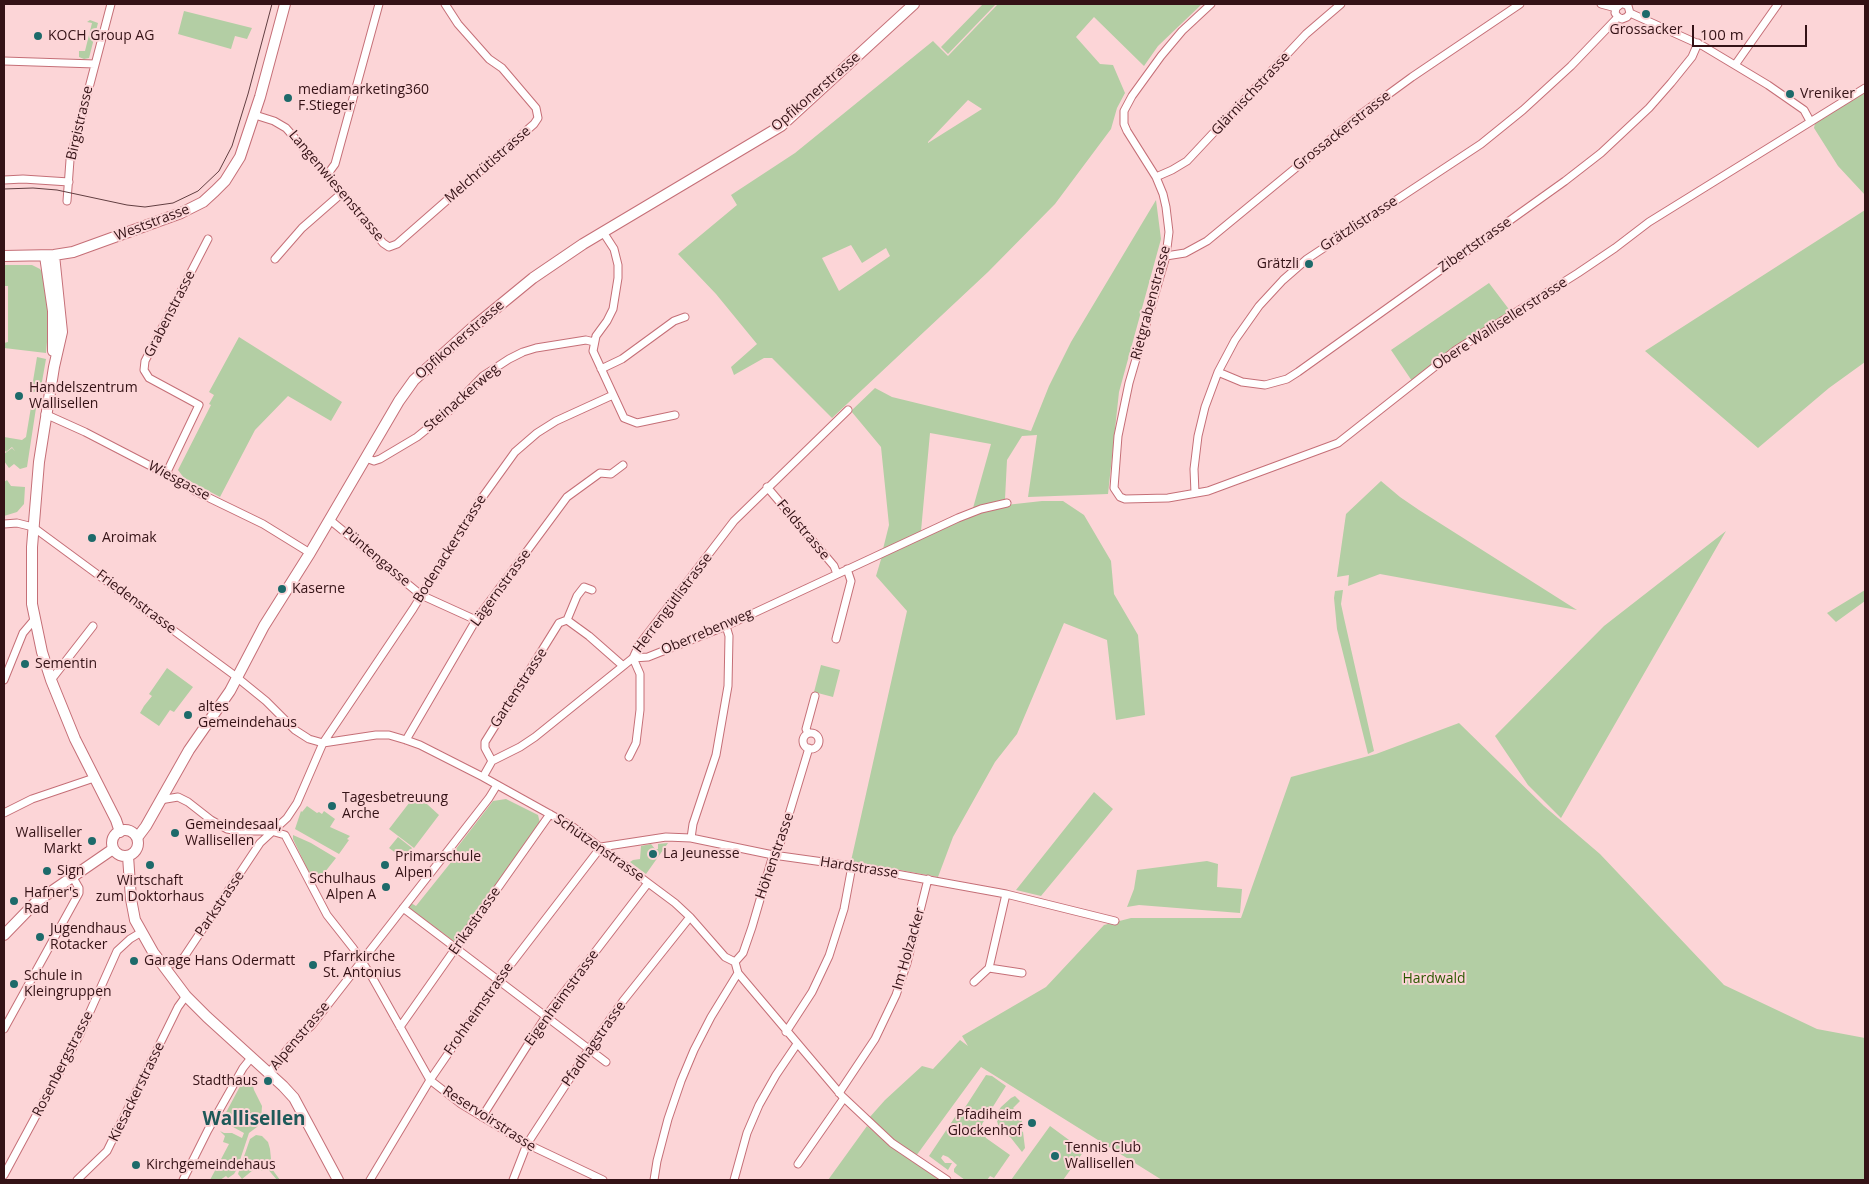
<!DOCTYPE html>
<html>
<head>
<meta charset="utf-8">
<style>
	body { margin:0 }
	#map { position:relative; width:1869px; height:1184px; overflow:hidden; background:#fcd5d7; font-family:"Open Sans",sans-serif }
	canvas { display:block }
	.frame { position:absolute; inset:0; border:5px solid #341216; pointer-events:none }
	.scale { position:absolute; left:1692px; top:25px; width:115px; height:22px; box-sizing:border-box; border:2px solid #341216; border-top:0; padding-left:6px; font-size:15px; line-height:18px; white-space:nowrap; color:#341216; -webkit-text-stroke:4px #fcd5d7; paint-order:stroke }
</style>
</head>
<body>
<div id="map">
<canvas width="1869" height="1184"></canvas>
<div class="frame"></div>
<div class="scale">100 m</div>
</div>
<script>
const g = document.querySelector('canvas').getContext('2d');
g.lineJoin = 'round';
function fill(path, color) { g.fillStyle = color; g.fill(path, 'evenodd'); }
const poly = rows => new Path2D(rows.map(r => 'M' + r).join(''));
function trace(path, color, width, dash) { g.strokeStyle = color; g.lineWidth = width; g.lineCap = dash ? 'butt' : 'round'; g.setLineDash(dash || []); g.stroke(path); }
function write(font, color, halo, rows, align = 'center') {
  g.font = font + ' "Open Sans",sans-serif'; g.lineWidth = 4; g.setLineDash([]); g.textBaseline = 'middle'; g.strokeStyle = halo; g.fillStyle = color; for (const [text, x, y, turn = 0] of rows) {
    g.save(); g.translate(x, y); g.rotate((+turn || 0) * Math.PI / 180); g.textAlign = isNaN(turn) ? turn : align; if (halo) g.strokeText(text, 0, 0); g.fillText(text, 0, 0); g.restore();
  }
}
fill(poly([
	[983,4,996,4,948,54,941,47],
	[998,4,1202,4,1158,46,1144,66,1094,17,1076,37,1100,64,1113,65,1125,93,1117,108,1111,129,1055,204,988,272,832,418,772,358,764,358,734,375,731,367,757,344,716,294,678,254,737,205,731,195,795,153,933,41,948,56],
	[968,100,982,109,928,143,928,142],
	[851,245,862,263,886,248,890,256,839,291,822,258],
	[184,11,252,28,247,39,235,36,231,49,178,34],
	[90,20,98,23,89,58,84,59,79,57,79,51,85,51,92,23,87,22],
	[1865,92,1865,195,1838,166,1814,128,1815,123],
	[1156,200,1161,239,1119,392,1108,494,1028,497,1037,435,1022,436,1007,460,1005,499,973,508,991,444,930,433,921,531,883,549,889,525,881,447,851,411,875,388,892,397,1031,431,1049,386,1071,342],
	[1865,210,1865,362,1829,388,1758,448,1645,351],
	[4,265,32,265,40,269,44,275,50,320,49,341,47,342,46,353,4,348,4,343,8,342,8,286,4,286],
	[1489,283,1511,312,1412,381,1391,350],
	[239,337,342,402,331,421,288,396,255,430,220,497,184,478,178,470,211,405,209,404,214,395,209,392],
	[37,357,46,359,40,393,37,391,31,393],
	[31,407,36,408,27,467,20,469,14,464,9,468,4,461,4,454,12,448,15,451,12,447,6,452,4,449,4,437,22,440,26,437],
	[7,480,11,486,25,487,24,504,17,512,4,516,4,482],
	[1381,481,1400,497,1419,510,1577,610,1380,574,1348,586,1349,575,1337,577,1346,514],
	[1042,501,1063,501,1084,515,1111,561,1114,594,1138,635,1145,715,1116,720,1107,640,1064,623,1017,734,995,762,953,837,938,877,851,861,907,611,876,576,882,556,955,521,981,511,1006,505],
	[1726,531,1561,818,1528,785,1495,736,1604,626],
	[1343,590,1341,604,1344,618,1374,751,1368,754,1337,629,1334,598,1335,591],
	[1865,590,1865,601,1836,622,1827,613],
	[821,665,840,670,833,697,814,692],
	[167,668,193,687,174,712,170,710,159,726,140,713,144,706,152,696,149,694],
	[1459,723,1544,806,1600,854,1724,985,1817,1029,1865,1038,1865,1180,1162,1180,981,1067,916,1156,896,1142,869,1118,885,1100,922,1066,933,1069,960,1040,968,1046,962,1036,1046,987,1104,925,1131,918,1241,918,1291,777,1376,754],
	[1094,792,1113,809,1041,896,1016,890],
	[416,794,439,815,414,848,389,829],
	[506,799,538,815,540,823,455,942,408,907,411,903,416,906,452,861,449,858,493,801],
	[307,806,317,813,319,812,322,814,324,811,335,819,330,827,350,836,347,839,349,840,339,854,295,829,301,811,302,812],
	[293,835,311,843,336,858,317,882,313,881,293,839],
	[398,837,412,848,404,859,389,848],
	[668,843,646,874,630,862,633,860,640,859,641,846,651,844,655,849,658,849,658,844],
	[1207,861,1218,864,1217,887,1242,889,1240,913,1139,905,1127,907,1134,889,1137,870],
	[986,1075,992,1076,1006,1086,982,1124,983,1132,986,1138,1010,1155,994,1178,990,1176,987,1180,965,1180,954,1172,954,1169,957,1165,948,1157,943,1155,941,1158,945,1163,952,1163,948,1170,929,1156,961,1108,964,1109],
	[245,1077,252,1082,254,1090,262,1106,261,1121,257,1127,249,1133,237,1169,234,1174,228,1178,226,1176,220,1180,210,1180,229,1144,223,1142,225,1136,220,1131,224,1133,232,1133,242,1138,244,1133,224,1122,225,1121,230,1123,232,1118,228,1116,223,1121,222,1120],
	[1015,1096,1020,1101,1013,1108,1021,1116,1022,1122,1018,1129,1023,1132,1025,1148,1022,1152,1011,1138,999,1128,997,1121,994,1118,1001,1107,1011,1098],
	[867,1126,897,1151,941,1180,828,1180],
	[1050,1126,1084,1151,1063,1180,1011,1180],
	[256,1135,262,1136,268,1142,270,1149,272,1169,280,1180,277,1180,266,1167,262,1171,258,1166,242,1179,238,1174,250,1139]
]), '#b3cea4');
const street = poly([
	[1211,4,1182,31,1161,56,1132,96,1124,111,1124,124,1127,131,1156,177,1163,194,1166,207,1169,232,1166,256,1129,383,1118,436,1114,488,1120,497,1125,499,1168,498,1208,491,1338,443,1456,350,1578,273,1615,248,1649,222,1865,88],
	[1601,4,1616,8],
	[1621,4,1616,8,1615,13,1618,17,1622,19,1627,17,1630,13,1628,6,1624,4],
	[1630,13,1703,46,1768,85,1804,110,1810,121],
	[4,61,95,64],
	[1735,65,1778,4],
	[255,115,274,121,286,128,327,175,383,243,389,247,397,244,534,124,538,118,536,108,502,68,489,59,458,24,445,4],
	[327,175,335,164,379,4],
	[1156,177,1172,170,1187,161,1306,34,1341,4],
	[4,180,23,179,69,182],
	[67,201,70,160,111,4],
	[603,232,614,249,618,265,618,278,613,309,607,321,596,336,593,351,624,418,637,423,675,415],
	[1166,256,1185,253,1207,241,1360,115,1412,77,1520,4],
	[275,259,302,228,342,193],
	[601,369,622,359,674,321,685,317],
	[1218,372,1242,382,1265,385,1287,379,1298,372,1565,181,1601,153,1649,108,1671,83,1692,57,1698,43],
	[45,414,85,432,166,474,197,492,263,524,310,553],
	[366,458,374,461,380,459,417,437,449,411,483,376,509,359,523,352,536,348,586,340,594,342],
	[166,474,199,405,149,378,144,370,145,361,208,239],
	[767,487,834,566,837,574],
	[1195,493,1194,469,1198,436,1205,407,1218,372,1235,340,1259,306,1283,280,1307,259,1481,144,1523,110,1571,66,1618,17],
	[330,520,421,595,476,620],
	[4,524,17,523,33,527,234,675,266,701,295,730,309,739,323,743,376,735,389,735,406,740,420,745,483,777,573,827,675,903,690,917,725,957,735,962,738,973,842,1096,892,1143,947,1180],
	[567,620,577,596,584,587,592,590],
	[836,639,851,581,847,569],
	[633,658,648,657,726,626,958,518,981,509,1007,503],
	[4,680,23,633,34,620],
	[51,680,93,626],
	[808,733,806,729,815,696],
	'803 741a8 8 0 1 1 16 0a8 8 0 1 1-16 0Z',
	[406,740,476,620,567,497,600,473,611,474,623,465],
	[629,757,636,743,640,710,640,674,633,658],
	[492,761,485,748,485,742,559,623,567,620,589,636,622,665],
	[483,777,492,761,520,747,535,737,633,658,639,645,734,521,848,410],
	[160,800,178,797,188,802,211,820,227,829,239,831,271,831,285,835,327,915,353,948,372,977,430,1080,461,1104,527,1144,603,1180],
	[4,813,32,799,94,778],
	[691,838,693,824,716,755,728,686,729,636,726,626],
	[601,847,666,837,691,838,773,855,852,866,1006,894,1115,921],
	[403,908,606,1062],
	[735,962,743,953,752,927,773,855,780,844,809,748],
	[162,965,178,963,184,957,260,843,287,818,297,803,323,743,413,609,479,502,515,452,537,433,556,421,613,395],
	[989,968,1022,973],
	[974,982,989,968,1006,894],
	[400,1027,550,814],
	[4,1029,79,893,79,888,72,876],
	[786,1032,812,992,829,956,844,909,852,866],
	[269,1073,290,1046,312,1025,489,798,497,785],
	[839,1093,875,1039,896,995,907,963,928,879],
	[482,1117,546,1016,648,883],
	[798,1164,844,1098],
	[4,1175,80,1034,117,951,130,939,140,933],
	[77,1180,107,1151,178,1007,186,996],
	[183,1180,208,1130,243,1068,251,1058],
	[370,1180,430,1080,498,981,601,847],
	[513,1180,527,1144,589,1049,623,1001,690,917],
	[654,1180,657,1161,668,1119,681,1081,694,1050,711,1017,738,973],
	[734,1180,747,1133,759,1105,776,1075,797,1044]
]);
const secondary = poly([
	[54,255,62,332,54,367,39,462,32,547,32,604,42,652,51,680,75,739,116,820,120,832],
	[4,256,54,255,73,252,181,213,203,202,215,191,225,181,240,157,260,97,285,4],
	[45,256,53,311,53,351],
	'112 843a13 13 0 1 1 26 0a13 13 0 1 1-26 0Z',
	[137,838,146,826,189,750,230,691,264,626,310,553,399,401,414,380,472,328,533,278,583,244,781,126,914,4],
	[128,856,131,899,135,920,153,952,186,996,207,1017,283,1086,294,1098,338,1180],
	[4,935,36,902,113,849]
]);
trace(street, '#c56f77', 9);
trace(secondary, '#c56f77', 12);
trace(street, '#fff', 7);
trace(secondary, '#fff', 10);
trace(poly([
	[4,189,33,188,57,190,127,205,145,207,173,203,198,191,219,171,232,146,248,94,272,4]
]), '#613e41', 1);
for (const [x, y, r, color] of [
	[1646,14,5,"#1d6a6a"],
	[38,36,5,"#1d6a6a"],
	[1790,94,5,"#1d6a6a"],
	[288,98,5,"#1d6a6a"],
	[1309,264,5,"#1d6a6a"],
	[19,396,5,"#1d6a6a"],
	[92,538,5,"#1d6a6a"],
	[282,589,5,"#1d6a6a"],
	[25,664,5,"#1d6a6a"],
	[188,715,5,"#1d6a6a"],
	[332,806,5,"#1d6a6a"],
	[175,833,5,"#1d6a6a"],
	[92,841,5,"#1d6a6a"],
	[653,854,5,"#1d6a6a"],
	[150,865,5,"#1d6a6a"],
	[385,865,5,"#1d6a6a"],
	[47,871,5,"#1d6a6a"],
	[386,887,5,"#1d6a6a"],
	[14,901,5,"#1d6a6a"],
	[40,937,5,"#1d6a6a"],
	[134,961,5,"#1d6a6a"],
	[313,965,5,"#1d6a6a"],
	[14,984,5,"#1d6a6a"],
	[268,1081,5,"#1d6a6a"],
	[1032,1123,5,"#1d6a6a"],
	[1055,1156,5,"#1d6a6a"],
	[136,1165,5,"#1d6a6a"]
]) { const dot = new Path2D(); dot.arc(x, y, r, 0, 2 * Math.PI); g.fillStyle = color; g.fill(dot); trace(dot, '#fcd5d7', 2); }
write('14px', '#341216', '#fcd5d7', [
	["Grossacker",1646,30,"center"],
	["KOCH Group AG",48,36],
	["mediamarketing360",298,90],
	["F.Stieger",298,106],
	["Vreniker",1800,94],
	["Grätzli",1299,264,"right"],
	["Handelszentrum",29,388],
	["Wallisellen",29,404],
	["Aroimak",102,538],
	["Kaserne",292,589],
	["Sementin",35,664],
	["altes",198,707],
	["Gemeindehaus",198,723],
	["Tagesbetreuung",342,798],
	["Arche",342,814],
	["Gemeindesaal,",185,825],
	["Wallisellen",185,841],
	["Walliseller",82,833,"right"],
	["Markt",82,849,"right"],
	["La Jeunesse",663,854],
	["Primarschule",395,857],
	["Alpen",395,873],
	["Sign",57,871],
	["Schulhaus",376,879,"right"],
	["Alpen A",376,895,"right"],
	["Wirtschaft",150,881,"center"],
	["zum Doktorhaus",150,897,"center"],
	["Hafner's",24,893],
	["Rad",24,909],
	["Jugendhaus",50,929],
	["Rotacker",50,945],
	["Pfarrkirche",323,957],
	["St. Antonius",323,973],
	["Garage Hans Odermatt",144,961],
	["Schule in",24,976],
	["Kleingruppen",24,992],
	["Stadthaus",258,1081,"right"],
	["Pfadiheim",1022,1115,"right"],
	["Glockenhof",1022,1131,"right"],
	["Tennis Club",1065,1148],
	["Wallisellen",1065,1164],
	["Kirchgemeindehaus",146,1165]
], 'left');
write('14px', '#341216', '#fcd5d7', [
	["Opfikonerstrasse",816,92,-41],
	["Glärnischstrasse",1251,94,-47],
	["Birgistrasse",80,123,-77],
	["Grossackerstrasse",1342,131,-38],
	["Melchrütistrasse",488,165,-41],
	["Langenwiesenstrasse",336,186,50],
	["Weststrasse",152,223,-21],
	["Grätzlistrasse",1359,224,-33],
	["Zibertstrasse",1475,245,-35],
	["Rietgrabenstrasse",1151,303,-75],
	["Grabenstrasse",170,314,-63],
	["Obere Wallisellerstrasse",1500,324,-33],
	["Opfikonerstrasse",460,340,-41],
	["Steinackerweg",462,398,-41],
	["Wiesgasse",179,481,28],
	["Feldstrasse",803,530,50],
	["Bodenackerstrasse",450,549,-58],
	["Püntengasse",376,557,40],
	["Lägernstrasse",501,588,-54],
	["Friedenstrasse",136,602,37],
	["Herrengütlistrasse",673,603,-53],
	["Oberrebenweg",707,632,-23],
	["Gartenstrasse",519,688,-57],
	["Schützenstrasse",599,848,35],
	["Höhenstrasse",775,856,-71],
	["Hardstrasse",859,868,9],
	["Parkstrasse",220,904,-56],
	["Erikastrasse",475,921,-55],
	["Im Holzacker",909,949,-74],
	["Eigenheimstrasse",562,998,-54],
	["Frohheimstrasse",479,1009,-55],
	["Alpenstrasse",300,1036,-50],
	["Pfadhagstrasse",594,1044,-55],
	["Rosenbergstrasse",63,1064,-63],
	["Kiesackerstrasse",137,1092,-64],
	["Reservoirstrasse",489,1119,33]
]);
write('14px', '#2b5800', '#fcd5d7', [
	["Hardwald",1434,979]
]);
write('bold 19px', '#1e5959', '#fcd5d7', [
	["Wallisellen",254,1120]
]);
</script>
</body>
</html>
